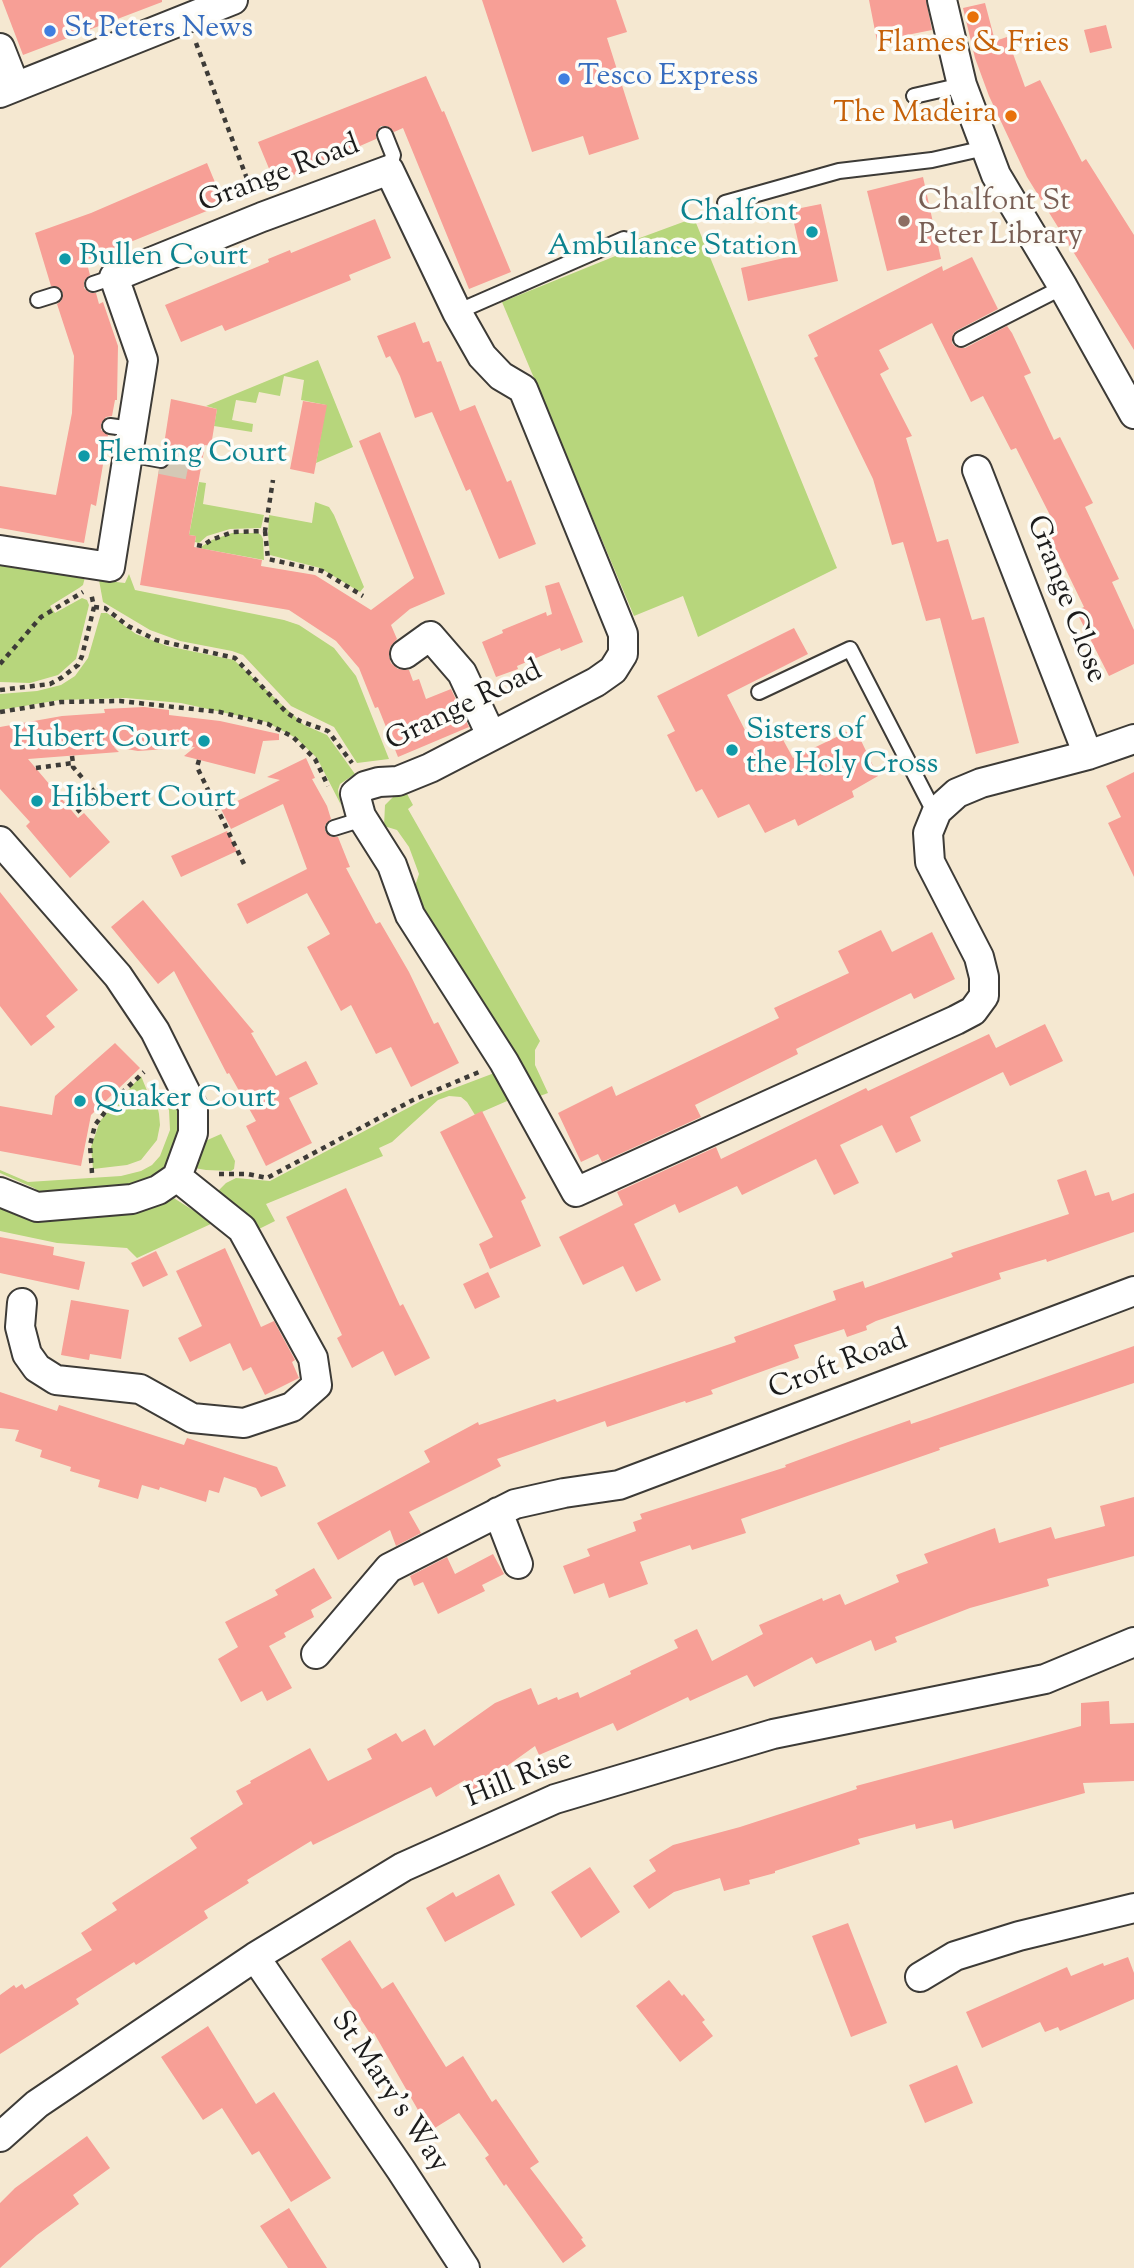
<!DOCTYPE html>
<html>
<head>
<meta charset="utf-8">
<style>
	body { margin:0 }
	canvas { display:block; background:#f5e8d1 }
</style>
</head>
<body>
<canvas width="1134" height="2268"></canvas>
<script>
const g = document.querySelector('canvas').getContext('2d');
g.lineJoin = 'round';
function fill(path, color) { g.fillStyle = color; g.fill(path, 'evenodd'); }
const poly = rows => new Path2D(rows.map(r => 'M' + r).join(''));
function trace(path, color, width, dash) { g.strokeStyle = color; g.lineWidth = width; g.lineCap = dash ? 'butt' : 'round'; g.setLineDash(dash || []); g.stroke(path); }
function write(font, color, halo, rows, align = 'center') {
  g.font = font + ' "Sorts Mill Goudy",serif'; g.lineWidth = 7; g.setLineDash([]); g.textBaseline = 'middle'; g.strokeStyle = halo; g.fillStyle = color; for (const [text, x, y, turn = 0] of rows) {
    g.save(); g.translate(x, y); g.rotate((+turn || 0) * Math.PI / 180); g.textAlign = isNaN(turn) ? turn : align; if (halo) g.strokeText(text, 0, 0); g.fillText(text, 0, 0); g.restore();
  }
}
fill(poly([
	[694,218,837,568,698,637,683,596,634,616,502,302,640,246,637,239],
	[318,360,353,447,316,463,326,405,301,400,304,380,284,376,280,396,259,392,256,403,236,400,232,420,253,424,252,432,214,426,217,409,206,406],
	[199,482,206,483,203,504,264,515,261,528,230,529,207,536,199,543,195,542,196,536,189,535],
	[315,502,329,507,334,515,364,587,360,592,320,568,270,555,268,534,269,515,312,523],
	[232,533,258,533,261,535,263,539,264,560,199,548,212,540],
	[0,564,85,577,83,585,79,588,50,606,55,613,82,598,87,600,89,605,76,659,58,675,30,683,0,682],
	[129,574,135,590,284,620,299,625,334,648,356,676,389,759,357,763,334,727,291,706,243,655,232,651,180,641,150,630,103,602,99,580,125,583],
	[101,613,107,613,136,634,167,646,234,660,304,725,327,735,355,774,340,784,338,790,341,805,317,758,296,738,266,722,181,703,126,698,60,700,0,710,0,694,37,691,61,685,75,676,88,658],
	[405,790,413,805,408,809,540,1041,535,1050,535,1065,548,1093,540,1096,432,931,414,889,419,874,409,847,397,830,384,826,385,805,396,794],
	[497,1072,514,1098,475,1115,467,1102,461,1097,449,1096,438,1100,392,1142,379,1148,383,1156,266,1204,275,1221,251,1233,216,1193,226,1183,236,1178,270,1181,423,1100],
	[141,1076,148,1093,157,1105,159,1114,160,1125,157,1140,141,1160,127,1165,93,1169,91,1147,100,1121],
	[161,1092,175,1094,179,1101,180,1142,163,1172,143,1184,43,1194,34,1188,0,1173,0,1170,28,1182,121,1176,141,1171,152,1165,160,1156,170,1130,169,1110],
	[221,1134,235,1161,234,1169,231,1171,206,1170,194,1168,203,1142],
	[169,1195,213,1223,137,1258,127,1248,57,1243,0,1231,0,1208,32,1217]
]), '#b7d67c');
fill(poly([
	[2,0,162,0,162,2,23,55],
	[482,0,616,0,627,32,607,38,639,139,589,155,583,136,532,152],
	[869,0,926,0,932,30,877,41],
	[985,3,995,41,1007,37,1025,87,1040,80,1082,162,1086,159,1134,235,1134,350,1027,177,989,96,975,58,963,8],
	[1106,25,1112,48,1090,53,1084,30],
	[426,76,442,112,444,111,511,272,469,289,403,128,394,132,387,126,381,126,376,133,376,139,275,183,258,142],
	[207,163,224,204,86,260,90,275,84,281,84,288,90,293,96,293,99,304,103,302,118,346,117,400,115,400,112,416,106,417,101,424,101,430,108,435,96,506,91,504,84,543,0,528,0,486,56,495,72,413,74,356,57,304,61,301,63,293,60,288,51,286,35,233,91,213],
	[923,177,941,259,887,271,867,191],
	[821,204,838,281,748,301,741,268,801,254,791,210],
	[375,219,391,258,349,275,351,280,225,331,222,325,181,342,165,305,269,262,268,259,290,250,291,253],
	[972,257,998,309,956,331,953,334,952,343,956,347,965,348,1007,326,1012,333,1031,373,1024,376,1054,440,1060,437,1093,503,1085,507,1119,579,1112,582,1134,630,1134,664,1109,676,1076,611,1084,607,1048,533,1057,529,1016,448,1011,450,983,396,971,402,932,323,879,350,889,369,880,374,912,436,906,438,937,542,948,539,972,620,984,617,1019,743,976,754,940,618,926,621,903,542,892,545,873,479,814,358,818,356,808,335,942,266,943,271],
	[415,322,423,343,429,341,437,362,441,361,460,411,475,405,507,482,511,480,536,544,499,559,470,489,466,491,432,412,415,418,400,376,390,356,386,358,377,336],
	[171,399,217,409,211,446,205,445,189,535,196,536,194,547,262,560,261,566,315,575,371,610,414,578,359,441,380,432,445,594,410,609,391,625,397,639,390,647,389,656,391,663,398,669,409,670,413,681,419,679,426,699,451,689,469,727,398,757,378,707,375,708,359,668,336,641,289,610,140,585,159,469,168,467,171,461,168,453,163,451],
	[303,401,327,405,314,474,290,469],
	[559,582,583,642,561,651,560,648,517,666,518,669,496,677,482,642,503,633,502,630,546,612,547,616,552,614,545,586],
	[794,628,808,654,727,695,749,738,775,725,793,758,855,728,878,776,852,791,854,797,798,826,795,819,765,833,749,804,718,818,702,789,696,792,667,735,675,731,657,696],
	[144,707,169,710,169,715,220,721,279,734,279,740,263,741,255,774,184,756,195,747,138,751,114,747,119,752,28,759,78,818,84,813,110,842,70,878,26,826,30,822,0,789,0,727,62,716,105,713,104,709],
	[306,758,315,778,312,779,327,806,331,819,325,825,325,831,331,837,338,837,350,867,346,868,376,924,380,922,409,972,434,1024,438,1022,459,1063,411,1087,391,1047,376,1054,351,1005,341,1011,307,947,330,934,307,893,247,924,237,904,307,869,283,804,231,829,221,809,280,780,267,777],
	[1134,772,1134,877,1108,823,1121,817,1106,786],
	[227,831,237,851,181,877,171,856],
	[0,892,78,990,46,1016,55,1027,31,1046,0,1006],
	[143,900,254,1032,251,1033,276,1076,306,1061,318,1084,289,1098,312,1143,266,1166,246,1126,256,1121,229,1073,227,1074,174,971,158,984,111,927],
	[881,930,892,952,932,932,955,979,914,999,911,993,796,1049,798,1054,695,1105,701,1117,602,1162,598,1154,581,1162,558,1113,612,1086,616,1096,779,1018,774,1008,849,973,838,951],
	[1045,1024,1063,1061,1010,1086,1003,1072,910,1117,921,1141,896,1153,882,1125,840,1145,859,1183,834,1195,816,1159,742,1195,737,1186,679,1213,675,1204,634,1224,661,1280,636,1292,623,1266,583,1285,559,1237,623,1205,617,1192,716,1147,721,1159,866,1088,868,1091,989,1034,996,1048],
	[115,1043,140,1068,91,1115,81,1166,0,1151,0,1106,52,1115,55,1096],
	[482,1111,526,1198,521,1201,541,1246,490,1269,479,1244,493,1237,440,1132],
	[1086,1170,1095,1196,1109,1192,1112,1201,1134,1193,1134,1232,1047,1262,1046,1259,999,1273,1001,1279,876,1321,866,1326,867,1330,847,1337,844,1329,794,1345,799,1358,711,1390,713,1394,686,1403,685,1401,607,1427,605,1421,497,1459,501,1466,409,1512,421,1533,396,1546,390,1530,338,1560,317,1523,430,1462,424,1451,478,1422,479,1425,555,1399,557,1402,736,1342,734,1337,836,1300,833,1291,863,1281,865,1288,953,1257,951,1253,1069,1214,1057,1180],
	[346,1188,400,1306,403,1304,430,1358,395,1376,383,1351,352,1368,337,1338,342,1335,286,1217],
	[0,1237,54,1247,53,1255,85,1262,79,1290,0,1273],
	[225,1248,261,1327,274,1321,295,1360,292,1362,299,1378,265,1395,251,1367,243,1371,230,1343,190,1362,178,1338,202,1326,176,1271],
	[156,1251,168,1275,143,1287,131,1263],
	[488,1272,500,1297,475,1309,463,1284],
	[71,1300,129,1310,121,1359,90,1354,89,1360,61,1355],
	[1134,1346,1134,1383,939,1448,940,1450,741,1519,746,1533,692,1550,690,1545,640,1562,648,1584,609,1598,604,1583,574,1594,563,1566,590,1556,587,1549,636,1531,633,1522,642,1519,640,1514,786,1467,785,1465,859,1438,910,1420,911,1424,929,1418],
	[0,1392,57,1411,59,1405,184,1445,187,1438,277,1467,286,1486,261,1497,256,1488,224,1477,219,1493,209,1490,206,1502,160,1487,159,1490,142,1485,138,1499,98,1487,100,1480,70,1471,71,1467,40,1457,42,1450,15,1441,19,1430,0,1428],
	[1134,1497,1134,1556,1047,1579,1049,1586,970,1608,895,1637,897,1642,875,1651,871,1640,816,1664,812,1657,754,1687,747,1675,690,1701,688,1697,617,1731,613,1723,539,1755,535,1746,472,1791,465,1780,436,1797,431,1787,313,1845,311,1841,247,1880,249,1883,204,1911,208,1918,136,1965,134,1962,76,1999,79,2004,0,2054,0,1995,14,1985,16,1988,22,1984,25,1989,92,1950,81,1933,117,1910,112,1903,197,1848,190,1838,243,1804,236,1791,251,1783,250,1781,310,1748,328,1781,372,1759,367,1749,396,1733,402,1742,425,1729,434,1746,495,1703,531,1688,538,1705,557,1697,558,1700,578,1692,580,1698,631,1674,630,1671,678,1648,674,1640,697,1629,712,1661,763,1634,759,1625,822,1598,823,1601,840,1594,845,1605,899,1582,896,1575,928,1563,924,1554,995,1528,999,1543,1051,1527,1055,1539,1105,1526,1100,1506],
	[493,1554,504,1574,482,1585,485,1591,438,1614,423,1582,414,1586,410,1576,447,1557,455,1574],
	[314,1568,332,1598,311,1610,314,1617,284,1633,286,1637,269,1646,292,1688,267,1701,262,1691,241,1702,218,1659,238,1647,225,1622,278,1595,275,1590],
	[1109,1701,1110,1724,1134,1723,1134,1781,1083,1783,1085,1793,954,1829,952,1820,916,1829,915,1824,858,1839,860,1844,775,1871,775,1873,749,1880,750,1884,724,1891,720,1878,674,1892,649,1909,633,1886,656,1871,649,1860,673,1845,740,1827,857,1789,856,1786,1081,1726,1081,1703],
	[590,1867,620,1912,581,1938,551,1892],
	[499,1874,515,1905,445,1942,426,1908,453,1892,456,1897],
	[848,1923,887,2023,851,2037,812,1936],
	[350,1940,382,1989,393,1982,446,2067,463,2056,492,2102,496,2099,539,2162,530,2168,583,2238,581,2239,586,2246,563,2263,506,2184,504,2186,485,2158,489,2155,459,2113,430,2131,374,2033,371,2035,321,1959],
	[1128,1957,1134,1973,1134,1999,1060,2031,1058,2027,1045,2032,1040,2022,982,2048,966,2012,1067,1967,1071,1976,1103,1963,1104,1966],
	[669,1980,682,1996,684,1994,705,2020,702,2022,713,2036,680,2062,636,2006],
	[208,2026,256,2104,274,2092,331,2178,291,2202,259,2151,252,2155,222,2108,203,2120,161,2057],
	[957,2065,973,2103,925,2123,909,2085],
	[87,2136,110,2168,73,2195,79,2204,37,2235,0,2268,0,2203,15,2188],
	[289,2208,327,2268,288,2268,260,2226]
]), '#f79f96');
trace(poly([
	[161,460,201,468]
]), '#d4c9b6', 28, [28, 14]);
const service = poly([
	[914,96,962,85],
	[385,135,393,155,389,170],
	[725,203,839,171,932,160,985,148],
	[93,284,114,277],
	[38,300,54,295],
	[457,312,624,239],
	[961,339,1063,287],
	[110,426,132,429],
	[128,454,161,460],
	[759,692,850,649,929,802,937,811],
	[334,828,363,819]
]);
const minor = poly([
	[942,0,962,85,996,175,1063,287,1134,414],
	[0,48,15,86],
	[0,93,233,0],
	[977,470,1088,755],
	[0,550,110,567,143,360,114,277,262,217,389,170,457,312,482,356,501,376,523,389,623,634,623,654,613,670,596,682,430,768,398,781,379,782,365,786,355,794,361,816,392,865,410,915,504,1062,576,1192,956,1020,973,1011,984,996,984,977,979,957,930,862,928,833,937,811,957,793,981,783,1088,755,1134,739],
	[405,654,430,636,462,673,491,735],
	[0,841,118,976,155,1031,193,1107,193,1133,177,1177,158,1190,132,1199,37,1207,0,1192],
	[22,1303,20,1327,27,1354,37,1368,56,1380,140,1389,192,1418,244,1423,292,1407,317,1385,313,1358,242,1229,177,1177],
	[498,1512,518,1564],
	[316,1654,389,1568,515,1504,564,1493,619,1485,1134,1291],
	[255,1957,401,2170,465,2268],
	[920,1977,955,1956,1019,1936,1134,1908],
	[0,2137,37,2104,255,1957,403,1867,555,1799,773,1734,1045,1679,1134,1642]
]);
trace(service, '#3d3b37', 18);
trace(minor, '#3d3b37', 32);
trace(poly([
	[196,43,252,192],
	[265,531,268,559,322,571,363,596],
	[197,545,202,546,211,540,233,532,265,531,273,480],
	[94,607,105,608,128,626,156,640,235,658,287,713,300,721,328,731,352,763],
	[0,664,41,617,83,592],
	[0,690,50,684,61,678,78,665,82,656,94,607,91,593],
	[0,712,61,702,120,701,220,712,268,724,293,737,315,759,328,786],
	[72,756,73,763],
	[199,760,197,767,245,866],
	[36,768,73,763,73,767,97,795,77,812],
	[97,795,106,787],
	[92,1173,90,1145,95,1125,115,1099,144,1072],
	[219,1174,248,1174,267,1178,413,1100,479,1072]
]), '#3d3b37', 4.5, [5, 5]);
trace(service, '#fff', 14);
trace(minor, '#fff', 28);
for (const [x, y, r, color] of [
	[973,17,7,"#e8710a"],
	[50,31,7,"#3f7fe0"],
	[564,79,7,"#3f7fe0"],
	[1011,116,7,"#e8710a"],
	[904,221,7,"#8d6e63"],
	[812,232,7,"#0f9aa8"],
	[65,259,7,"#0f9aa8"],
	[84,456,7,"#0f9aa8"],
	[204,741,7,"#0f9aa8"],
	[732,750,7,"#0f9aa8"],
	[37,801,7,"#0f9aa8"],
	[80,1101,7,"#0f9aa8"]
]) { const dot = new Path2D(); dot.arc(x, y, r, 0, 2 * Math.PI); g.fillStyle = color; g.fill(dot); trace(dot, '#fdfcf7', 2.5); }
write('30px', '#366cbe', '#fdfcf7', [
	["St Peters News",64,31],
	["Tesco Express",578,79]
], 'left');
write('30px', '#c56008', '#fdfcf7', [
	["Flames & Fries",973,46],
	["The Madeira",997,116,"right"]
]);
write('30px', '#1c1c1c', '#fdfcf7', [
	["Grange Road",280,176,-21],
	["Grange Close",1064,600,69],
	["Grange Road",465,708,-26],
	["Croft Road",839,1367,-21],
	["Hill Rise",520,1781,-22],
	["St Mary's Way",388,2093,56]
]);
write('30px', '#785e54', '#fdfcf7', [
	["Chalfont St",918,204],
	["Peter Library",918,238]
], 'left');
write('30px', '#0d838f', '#fdfcf7', [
	["Chalfont",798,215,"right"],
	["Ambulance Station",798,249,"right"],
	["Bullen Court",79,259],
	["Fleming Court",98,456],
	["Sisters of",746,733],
	["the Holy Cross",746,767],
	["Hubert Court",190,741,"right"],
	["Hibbert Court",51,801],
	["Quaker Court",94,1101]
], 'left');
</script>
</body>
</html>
